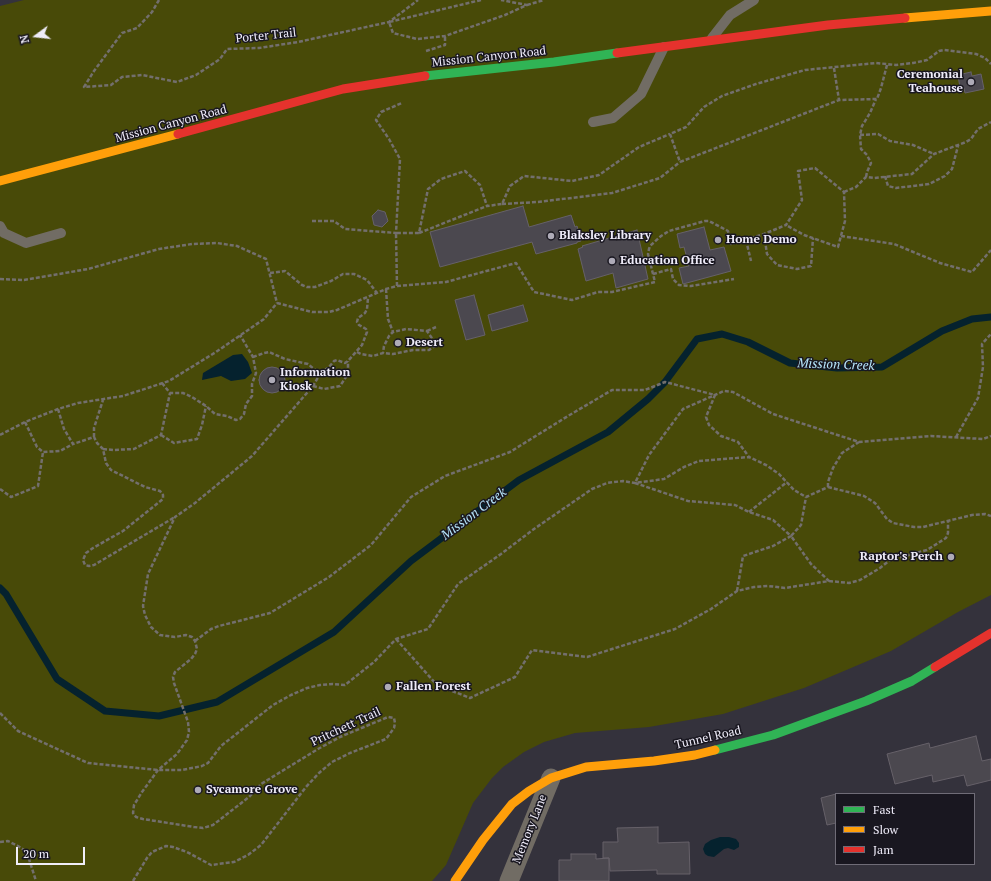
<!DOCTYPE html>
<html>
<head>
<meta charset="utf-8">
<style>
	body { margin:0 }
	#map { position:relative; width:991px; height:881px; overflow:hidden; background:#34323c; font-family:"PT Serif",serif }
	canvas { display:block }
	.legend { position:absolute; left:835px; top:793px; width:140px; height:72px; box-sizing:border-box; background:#191720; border:1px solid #6f6c77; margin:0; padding:5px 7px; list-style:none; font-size:12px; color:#efecf9 }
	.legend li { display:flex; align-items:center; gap:8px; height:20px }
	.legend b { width:20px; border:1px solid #6f6c77 }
	.north { position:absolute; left:16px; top:16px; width:40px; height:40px; -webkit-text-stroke:3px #191720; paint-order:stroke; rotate:255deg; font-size:11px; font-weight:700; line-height:16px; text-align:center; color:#efecf9 }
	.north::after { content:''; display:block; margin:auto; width:14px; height:18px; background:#efecf9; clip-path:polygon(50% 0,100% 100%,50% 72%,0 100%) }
	.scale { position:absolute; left:16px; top:847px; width:69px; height:18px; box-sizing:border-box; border:2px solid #efecf9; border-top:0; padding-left:5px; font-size:12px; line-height:14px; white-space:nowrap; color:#efecf9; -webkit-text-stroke:3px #191720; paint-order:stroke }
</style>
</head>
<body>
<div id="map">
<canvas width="991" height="881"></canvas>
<ul class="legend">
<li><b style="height:5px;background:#30b455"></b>Fast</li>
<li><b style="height:5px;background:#ff9f0a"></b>Slow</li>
<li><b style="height:5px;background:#e5322d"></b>Jam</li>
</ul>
<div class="north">N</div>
<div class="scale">20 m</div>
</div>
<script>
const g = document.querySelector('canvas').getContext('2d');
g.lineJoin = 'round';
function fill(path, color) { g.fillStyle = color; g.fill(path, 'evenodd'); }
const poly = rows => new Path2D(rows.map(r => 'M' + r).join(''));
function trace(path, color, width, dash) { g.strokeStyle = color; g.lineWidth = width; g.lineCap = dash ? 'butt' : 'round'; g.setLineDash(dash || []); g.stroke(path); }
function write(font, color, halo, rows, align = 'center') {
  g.font = font + ' "PT Serif",serif'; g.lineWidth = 3; g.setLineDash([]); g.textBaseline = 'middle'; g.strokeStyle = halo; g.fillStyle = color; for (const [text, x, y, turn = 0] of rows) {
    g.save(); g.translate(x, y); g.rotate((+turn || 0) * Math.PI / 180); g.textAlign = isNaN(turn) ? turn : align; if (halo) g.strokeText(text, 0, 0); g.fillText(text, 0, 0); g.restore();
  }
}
fill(poly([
	[24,0,991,0,991,595,958,612,891,651,804,688,723,714,649,727,575,733,544,742,524,752,503,767,492,778,473,803,446,865,432,881,0,881,0,6]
]), '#484a08');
fill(poly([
	[242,354,248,362,252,373,245,379,231,381,221,376,202,380,203,373,233,355],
	[720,837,729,837,736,839,739,843,739,847,734,850,728,848,724,849,714,857,708,856,705,854,703,849,705,844,711,840]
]), '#05222e');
trace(poly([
	[0,588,6,594,57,679,105,711,159,716,217,702,334,632,411,561,519,480,608,432,648,399,665,382,697,339,722,334,748,342,790,363,837,368,882,367,942,331,972,319,991,317]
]), '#05222e', 7);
const building = poly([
	[971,72,972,76,981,74,984,89,965,93,964,88,960,88,958,75,971,72],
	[523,206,529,227,571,215,575,227,577,226,581,241,577,242,577,243,536,254,532,242,440,267,430,232,523,206],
	[378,210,385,212,388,221,382,227,374,225,372,216,378,210],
	[704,227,710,250,724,247,731,271,683,284,679,268,689,266,684,247,680,248,677,234,704,227],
	[637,230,648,279,616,288,613,273,586,281,578,249,583,247,582,246,637,230],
	[474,295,485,335,466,340,455,300,474,295],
	[523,305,528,321,492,331,488,315,523,305],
	'259 380a13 13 0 1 1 26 0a13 13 0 1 1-26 0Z',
	[976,736,982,761,991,759,991,780,967,786,964,775,933,782,932,775,895,784,887,754,929,743,930,748,976,736],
	[836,794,836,823,827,825,821,798,836,794],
	[658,827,658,843,689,842,690,874,657,874,657,870,610,871,609,858,603,858,603,842,618,842,617,828,658,827],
	[571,854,596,854,596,859,609,858,609,881,559,881,559,860,571,860,571,854]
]);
fill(building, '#4b484f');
trace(building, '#666169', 1);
trace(poly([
	[159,0,152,12,137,28,122,33,94,71,84,87,111,85,122,77,142,75,177,82,196,75,220,59,227,49,259,48,298,42,389,22,418,0],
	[481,0,389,22,393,33,417,39,445,36,505,15,527,5,501,0],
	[527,5,544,0],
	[426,51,445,45,445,36],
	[887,65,881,88,877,99,839,100,680,162,670,134,686,127,704,107,722,96,756,84,805,70,876,63,896,65,913,63,927,60,939,51,944,50,976,54,985,58,991,64],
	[834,68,839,100],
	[860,135,878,134,890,141,913,145,934,154],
	[885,176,888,186,896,188,929,184,945,176,952,169,958,146],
	[866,177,867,172,871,163,867,155,861,149,860,135,862,126,870,113,876,99],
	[844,192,856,187,866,177,874,178,912,174,934,154,966,142,971,139,978,129,991,122],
	[502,204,538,202,612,193,660,178,680,162],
	[312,221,334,221,345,229,396,233,400,159,389,139,376,120,381,112,402,103],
	[419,233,487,206],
	[764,234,767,254,777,265,797,269,811,266,813,238],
	[841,236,894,244,940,263,972,272,991,250],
	[746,240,751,261],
	[270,273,285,271,302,285,307,287,315,287,331,281,343,274,354,274,367,280,377,293],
	[653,274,671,269,673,279,679,285,691,286,734,279],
	[0,279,24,280,88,269,159,249,192,244,217,243,237,246,266,259,277,303],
	[397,286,446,282,516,263,534,292,572,300,598,292,612,292,655,282,648,254,649,249,650,246,661,236,669,231,705,221,709,221,728,231,731,244,764,234,786,225,802,200,798,171,815,168,844,192,845,221,838,247,804,235,786,225],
	[386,289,388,319,393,332],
	[277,303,312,312,329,312,337,310,386,289,397,286,396,233,419,233,428,189,441,179,465,171,480,185,487,206,502,204,510,186,524,176,572,181,599,175,639,147,670,134],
	[427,331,436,327],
	[357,352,361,354,373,356,383,353,393,354,413,350,429,350,435,346,436,344,427,331,406,329,393,332,389,336,384,346,383,353],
	[320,374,329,367,334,361,337,360,345,363,348,361,362,345,367,332,366,329,359,325,357,322,358,318,365,313,367,309,368,298],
	[162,383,170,393,183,393,192,397,206,406,215,414,227,416,236,420,240,419,244,414,246,404,252,396,252,384,256,373,253,357,240,335],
	[313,386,324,389,340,386,346,377,348,370,348,361],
	[58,409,64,429,73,444,94,437,97,443,103,449,106,463,111,470,145,487,160,491,163,495,163,499,123,531,93,548,86,553,83,560,85,565,89,566,94,565,175,517],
	[25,422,37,447,43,452,60,451,73,444],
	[0,435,25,422,58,409,78,403,123,396,169,381,216,352,264,319,277,303],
	[161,435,174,443,197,439,202,425,206,406],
	[94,437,94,428,103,400],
	[956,437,978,398,983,367,982,344,991,334],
	[103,449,113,450,134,449,161,435,170,393],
	[828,487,864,496,875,503,887,519,893,523,914,527,923,527,972,515,985,514,991,516],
	[828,487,828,482,833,468,842,453,859,442],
	[0,489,11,497,38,486,43,452],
	[749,512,787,482],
	[829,581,849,583,860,580,880,568,890,560,927,550,946,538,948,533,948,520],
	[737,591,743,556,773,546,791,536,773,520,749,512,735,505,688,501,635,483,649,455,683,409,724,391,733,392,773,414,859,442,931,436,983,439,991,436],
	[396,639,437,685,470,698,515,677,532,650,587,657,675,629,711,609,737,591,754,587,768,586,785,588,829,581,811,564,791,536,801,525,806,497],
	[195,641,211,629,219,626,270,613,329,577,371,545,411,497,445,476,510,452,568,416,612,390,645,390,665,382,715,395,706,417,709,425,721,436,738,442,749,457],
	[0,713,18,731,88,763,158,770,182,770,202,766,208,763,221,746,273,705,291,695,307,688,320,685,333,684,345,685,374,662,396,639,428,629,458,584,501,554,534,529,592,489,607,483,623,481,635,483,664,479,684,467,699,461,749,457,766,465,779,474,794,490,806,497,828,487],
	[0,842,8,841,18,846,24,850,28,856,36,881],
	[133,881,147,858,152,852,166,846,173,847,187,852,211,865,234,862,248,855,261,845,306,787,319,773,332,762,350,753,386,739,394,728,395,723,394,718,388,717,340,737,318,749,261,784,249,797,213,825,203,828,194,827,143,819,136,817,133,813,134,805,142,792,158,770,177,754,187,740,189,732,188,722,174,683,173,677,175,672,191,659,195,654,197,649,195,641,192,637,186,635,175,637,160,635,151,627,145,615,143,606,148,574,175,517,195,503,252,456,313,386,320,374,308,364,285,359,269,352,264,353,253,357]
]), '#736f6d', 2.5, [4, 2]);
trace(poly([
	[712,38,730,15,754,0],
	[593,122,613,118,641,94,664,47],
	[0,226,4,233,26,243,61,233]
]), '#716c64', 10);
trace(poly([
	[509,881,551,778]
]), '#716c64', 19);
trace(poly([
	[425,76,554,62,617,53],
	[715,750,773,735,866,701,912,681,935,667]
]), '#30b455', 9);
trace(poly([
	[905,18,991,11],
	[0,181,178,134],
	[455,881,483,840,512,804,529,791,551,778,586,767,654,761,695,755,715,750]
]), '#ff9f0a', 9);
trace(poly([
	[617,53,828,25,905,18],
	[178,134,343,89,425,76],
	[935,667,991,633]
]), '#e5322d', 9);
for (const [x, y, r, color] of [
	[971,82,4,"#aeabb7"],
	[551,236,4,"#aeabb7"],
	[718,240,4,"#aeabb7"],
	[612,261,4,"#aeabb7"],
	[398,343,4,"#aeabb7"],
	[272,380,4,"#aeabb7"],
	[951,557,4,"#aeabb7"],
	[388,687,4,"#aeabb7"],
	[198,790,4,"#aeabb7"]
]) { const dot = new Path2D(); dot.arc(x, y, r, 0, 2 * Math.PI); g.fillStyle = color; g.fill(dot); trace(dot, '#191720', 1.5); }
write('12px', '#efecf9', '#191720', [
	["Porter Trail",266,36,-6],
	["Mission Canyon Road",489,57,-6],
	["Mission Canyon Road",171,124,-15],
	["Pritchett Trail",346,727,-25],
	["Tunnel Road",708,738,-13],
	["Memory Lane",530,829,-68]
]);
write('bold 12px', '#efecf9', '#191720', [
	["Ceremonial",963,75,"right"],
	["Teahouse",963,89,"right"],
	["Blaksley Library",559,236],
	["Home Demo",726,240],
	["Education Office",620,261],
	["Desert",406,343],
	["Information",280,373],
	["Kiosk",280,387],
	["Raptor's Perch",943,557,"right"],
	["Fallen Forest",396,687],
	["Sycamore Grove",206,790]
], 'left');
write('italic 13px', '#b6e6fb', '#191720', [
	["Mission Creek",836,365,2],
	["Mission Creek",474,514,-37]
]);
</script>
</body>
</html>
